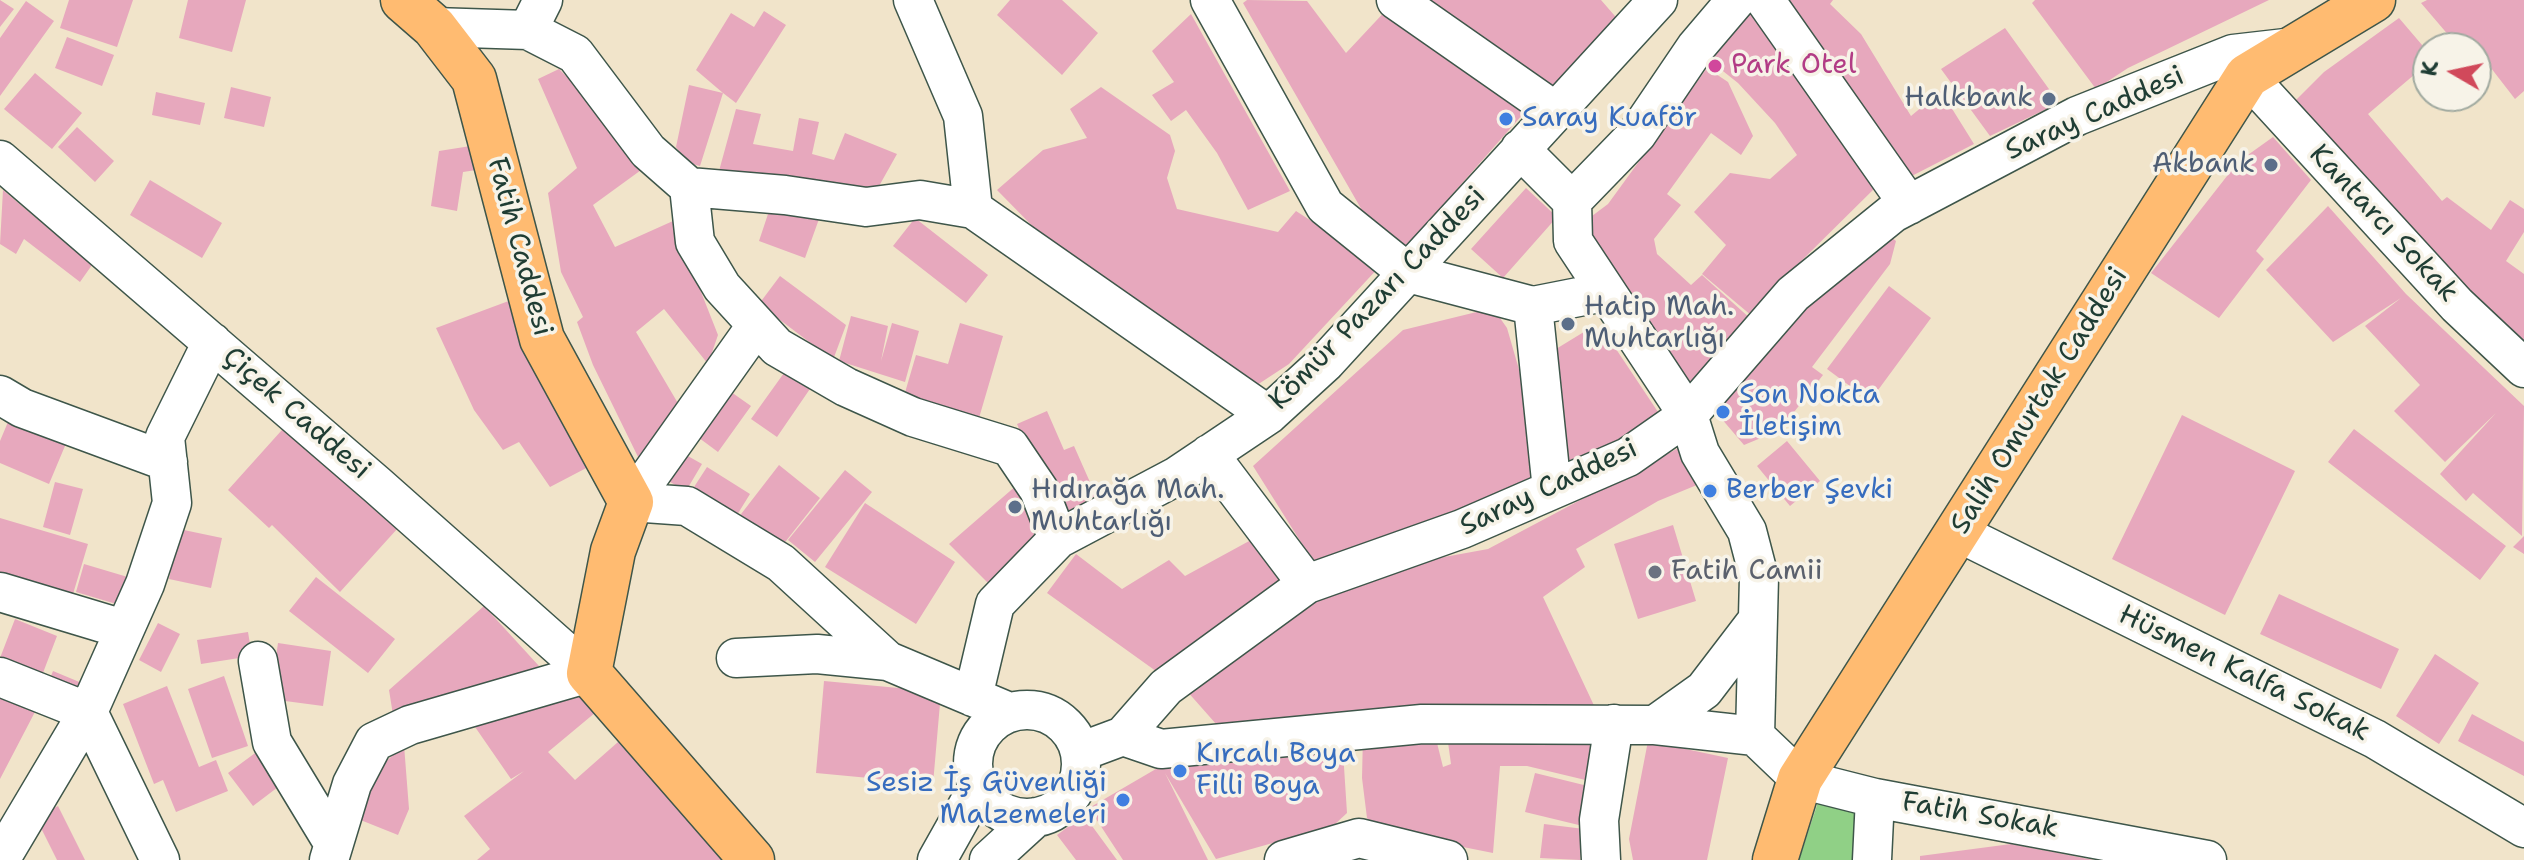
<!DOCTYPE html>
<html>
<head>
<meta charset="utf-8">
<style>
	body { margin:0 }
	#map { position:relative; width:2524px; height:860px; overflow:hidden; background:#f1e4ca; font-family:"Shantell Sans",sans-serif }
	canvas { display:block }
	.north { position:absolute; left:2412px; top:32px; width:80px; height:80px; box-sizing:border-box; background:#f7f3e8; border:2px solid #a1aaa0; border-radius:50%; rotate:279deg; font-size:22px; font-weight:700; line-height:32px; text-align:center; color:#1f3d34 }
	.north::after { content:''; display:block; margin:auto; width:28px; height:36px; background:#d1495b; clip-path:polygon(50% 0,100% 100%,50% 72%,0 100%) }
</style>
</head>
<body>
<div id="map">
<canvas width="2524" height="860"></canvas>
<div class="north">K</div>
</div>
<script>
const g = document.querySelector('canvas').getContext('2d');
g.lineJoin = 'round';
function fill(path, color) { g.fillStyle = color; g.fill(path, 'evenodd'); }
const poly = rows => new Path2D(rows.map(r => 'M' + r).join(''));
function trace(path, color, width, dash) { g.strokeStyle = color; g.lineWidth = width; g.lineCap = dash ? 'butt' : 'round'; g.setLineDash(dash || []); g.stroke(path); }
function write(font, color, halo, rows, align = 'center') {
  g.font = font + ' "Shantell Sans",sans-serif'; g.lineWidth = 7; g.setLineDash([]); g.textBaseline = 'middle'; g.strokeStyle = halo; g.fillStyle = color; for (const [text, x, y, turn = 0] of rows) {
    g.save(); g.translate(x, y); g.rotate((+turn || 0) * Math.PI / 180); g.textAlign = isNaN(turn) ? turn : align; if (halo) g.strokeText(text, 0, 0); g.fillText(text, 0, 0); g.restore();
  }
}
fill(poly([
	[1820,796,1875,798,1868,860,1799,860]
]), '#90d086');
fill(poly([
	[0,0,14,9,0,27],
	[69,0,133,0,117,47,60,28],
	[188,0,246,0,232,52,179,38],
	[1010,0,1062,0,1098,33,1062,75,997,15],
	[1247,0,1307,1,1346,53,1390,6,1530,106,1406,247,1367,219,1243,3],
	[1417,0,1601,0,1621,23,1551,89],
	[1775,0,1833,0,1830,4,1861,34,1911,116,1941,91,1974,144,1902,181],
	[2035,0,2269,0,2128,68,2096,89,2032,3],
	[2427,0,2524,0,2524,91,2515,99,2467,37,2456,44,2421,3],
	[26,1,54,21,0,96,0,38],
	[1752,4,1877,186,1786,276,1752,316,1702,274,1726,245,1694,212,1730,173,1770,179,1797,155,1775,123,1738,83,1709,60],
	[764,11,786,25,736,103,723,93,700,166,688,163,676,147,689,85,723,93,696,70,731,13,754,27],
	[1191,14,1290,191,1248,210,1217,153,1186,110,1171,121,1152,95,1174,82,1152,51],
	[2399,18,2428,52,2428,63,2368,114,2442,201,2447,197,2491,230,2510,200,2524,209,2524,232,2506,261,2524,274,2524,362,2290,106,2324,72],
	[2005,28,2059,103,1990,136,1941,69],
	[67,37,114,55,102,86,55,68],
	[1707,68,1728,82,1753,136,1741,155,1711,133,1667,194,1681,205,1654,239,1657,254,1691,285,1702,275,1752,320,1687,390,1584,222,1608,204],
	[559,69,621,131,648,165,593,205,615,247,673,221,718,335,708,364,664,309,636,332,679,405,641,463,593,365,577,322,583,317,561,272,548,193,577,168,538,79],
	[35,73,82,113,52,149,4,109],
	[231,87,271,97,264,127,224,118],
	[1101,87,1170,135,1175,151,1167,178,1177,209,1278,232,1296,211,1380,266,1289,364,1254,387,1051,245,997,190,1043,150,1087,138,1070,109],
	[156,92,205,103,200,125,152,115],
	[736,109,761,114,753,144,793,151,799,118,819,122,812,154,834,160,845,133,897,154,874,195,719,171],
	[77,127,114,161,95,182,58,147],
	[2273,137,2311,180,2256,251,2264,259,2219,318,2151,273,2238,162],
	[477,145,483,169,463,172,457,211,431,206,439,151],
	[150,180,222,223,202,258,130,215],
	[1526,188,1557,217,1503,278,1471,249],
	[3,190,92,265,80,282,24,239,16,254,0,244],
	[772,202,819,219,805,258,759,241],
	[2328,206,2406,294,2524,406,2522,536,2473,493,2466,501,2440,474,2496,413,2445,462,2394,411,2420,385,2365,326,2401,298,2333,342,2266,270],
	[915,218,988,275,966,303,893,246],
	[1885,232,1896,241,1890,264,1812,367,1823,375,1780,430,1744,445,1715,411,1810,287],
	[780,276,846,325,833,360,759,304],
	[1889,286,1931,318,1870,401,1827,369],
	[514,299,594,464,550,487,519,442,503,450,474,410,436,328],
	[1493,308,1507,328,1539,439,1541,478,1440,519,1314,563,1253,466,1403,330],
	[851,316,888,326,881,361,892,323,919,331,905,382,839,361],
	[960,323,1003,336,979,418,904,396,916,355,948,364],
	[1592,327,1604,331,1658,412,1657,427,1563,465,1556,349],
	[789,366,814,383,777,437,751,419],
	[724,387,751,406,718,452,691,432],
	[13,410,70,434,49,484,0,463,0,441],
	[1047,411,1064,450,1074,446,1097,498,1057,516,1017,424],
	[2182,415,2295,471,2225,615,2112,559],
	[290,421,398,528,340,592,272,525,269,528,228,490],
	[2354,429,2506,546,2480,580,2328,462],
	[1787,441,1820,481,1790,506,1757,466],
	[1686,444,1709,480,1658,501,1576,549,1585,567,1543,597,1598,714,1224,733,1186,690,1314,603,1395,566,1488,549],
	[679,451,702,464,686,491,663,478],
	[779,465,820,498,782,546,738,518],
	[707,467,750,494,737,515,694,487],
	[845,470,872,492,815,562,788,540],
	[1025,478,1052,539,998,593,949,544],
	[55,482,83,489,70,535,43,527],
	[865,503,955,562,916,624,825,567],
	[0,518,88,544,73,594,0,572],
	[1673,525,1696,601,1638,619,1614,544],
	[179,529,222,538,211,588,169,579],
	[2524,536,2524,554,2513,547],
	[1251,540,1284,586,1160,674,1047,593,1076,554,1122,589,1169,560,1185,576],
	[84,564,131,578,123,606,76,592],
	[316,577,395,639,368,673,289,611],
	[2279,594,2399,649,2381,689,2260,634],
	[484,606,539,666,394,721,389,690],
	[15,619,57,636,38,686,0,671,0,658],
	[158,623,180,634,161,672,139,660],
	[248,632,252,656,201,664,197,640],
	[278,643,331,651,323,706,270,699],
	[2435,654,2479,683,2439,744,2396,716],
	[53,671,89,686,82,703,46,689],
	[224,676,248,746,212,758,188,689],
	[824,681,941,692,933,784,816,773],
	[572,685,596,712,548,752,575,780,618,742,726,860,477,860,490,849,464,816,524,771,511,779,473,724],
	[167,686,199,767,216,760,228,791,176,812,163,780,154,784,123,704],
	[0,694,37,708,0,779],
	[2472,714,2524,742,2524,776,2458,741],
	[1446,728,1605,728,1598,783,1527,766,1500,766,1493,853,1378,830,1367,818,1362,778,1363,735,1434,731,1443,767,1451,764],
	[1342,736,1347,813,1333,826,1216,859,1165,773,1208,860,1123,860,1089,808,1161,766],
	[1648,741,1728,758,1707,860,1633,860,1629,839],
	[404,745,409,809,398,835,358,819,380,767],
	[262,748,286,781,253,806,228,773],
	[1535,773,1596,788,1587,827,1525,812],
	[58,806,85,860,57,860,36,818],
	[1084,815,1117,860,1076,860,1057,835],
	[1544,824,1584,829,1580,860,1540,858],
	[2011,844,2094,860,1920,860,1920,856]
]), '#e7a8bd');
const minor = poly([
	[913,0,963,116,973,209],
	[1210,0,1325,206,1408,273,1533,306,1604,292],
	[1396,0,1555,111],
	[1765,0,1909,205],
	[434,27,528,30,575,54,648,151,689,187,785,195,866,207,920,200,973,209,1268,415],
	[528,30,543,0],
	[2247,76,2457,305,2524,368],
	[1520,149,1572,201,1573,241,1688,415,1700,453,1747,531,1759,577,1755,736],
	[0,160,377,485,589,673],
	[689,187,695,242,722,287,777,347,846,387,913,417,1010,447,1039,490,1058,539],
	[1572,201,1637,134,1696,47,1736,0],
	[1533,306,1552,490],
	[0,395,22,408,168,462],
	[1209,454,1307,584],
	[631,502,687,506,781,563,888,661,1009,712],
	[631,502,756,326],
	[1957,532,2375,739,2524,828],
	[0,592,123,629],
	[736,658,817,654,888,661],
	[258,661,272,742,332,841],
	[0,677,88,712,160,860],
	[973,697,995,604,1058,539,1177,476,1268,415,1326,362,1658,0],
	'973 764a54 54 0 1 1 108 0a54 54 0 1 1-108 0Z',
	[1655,725,1704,690,1756,622],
	[1123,736,1166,687,1307,584,1462,529,1628,457,1688,415,1793,294,1893,213,2077,116,2233,54,2294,47],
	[1080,752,1123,736,1161,749,1422,724,1655,725,1755,736,1800,779,1875,798,2207,860],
	[0,860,88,712,145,584,172,503,165,437,212,342],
	[329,860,352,784,374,742,410,725,589,673],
	[937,860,978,787],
	[989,860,1036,817],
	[1284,860,1359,838,1448,860],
	[1601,860,1599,820,1614,724],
	[1872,860,1875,798]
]);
const major = poly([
	[403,0,434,27,474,79,542,339,631,502,613,551,589,673,752,860],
	[1775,860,1800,779,2247,76,2373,0]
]);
trace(minor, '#3e564a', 41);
trace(major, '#3e564a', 47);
trace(minor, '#fff', 38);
trace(major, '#ffbb71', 44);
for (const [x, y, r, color] of [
	[1715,66,8,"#d1479c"],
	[2049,99,8,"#5c6f8a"],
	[1506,119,8,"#3f7fe0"],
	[2271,165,8,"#5c6f8a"],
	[1568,324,8,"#5c6f8a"],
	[1723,412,8,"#3f7fe0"],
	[1710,491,8,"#3f7fe0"],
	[1015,507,8,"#5c6f8a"],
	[1655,572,8,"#6b7280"],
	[1180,771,8,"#3f7fe0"],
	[1123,800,8,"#3f7fe0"]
]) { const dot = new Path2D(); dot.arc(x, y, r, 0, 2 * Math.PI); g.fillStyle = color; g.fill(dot); trace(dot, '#f7f3e8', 3); }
write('28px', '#b23c85', '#f7f3e8', [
	["Park Otel",1731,66]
], 'left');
write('28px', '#4e5e75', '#f7f3e8', [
	["Halkbank",2033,99],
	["Akbank",2255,165],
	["Hatip Mah.",1584,308,"left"],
	["Muhtarlığı",1584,340,"left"],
	["Hıdırağa Mah.",1031,491,"left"],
	["Muhtarlığı",1031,523,"left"]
], 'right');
write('28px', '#1f3d34', '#f7f3e8', [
	["Saray Caddesi",2095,114,-24],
	["Kantarcı Sokak",2383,224,47],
	["Fatih Caddesi",519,247,75],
	["Kömür Pazarı Caddesi",1378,299,-46],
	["Salih Omurtak Caddesi",2040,401,-58],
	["Çiçek Caddesi",296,414,41],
	["Saray Caddesi",1549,488,-25],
	["Hüsmen Kalfa Sokak",2244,674,26],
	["Fatih Sokak",1980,816,10]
]);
write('28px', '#366cbe', '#f7f3e8', [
	["Saray Kuaför",1522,119],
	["Son Nokta",1739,396],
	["İletişim",1739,428],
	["Berber Şevki",1726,491],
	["Kırcalı Boya",1196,755],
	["Filli Boya",1196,787],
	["Sesiz İş Güvenliği",1107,784,"right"],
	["Malzemeleri",1107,816,"right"]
], 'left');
write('28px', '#5b616d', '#f7f3e8', [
	["Fatih Camii",1671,572]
], 'left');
</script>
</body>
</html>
